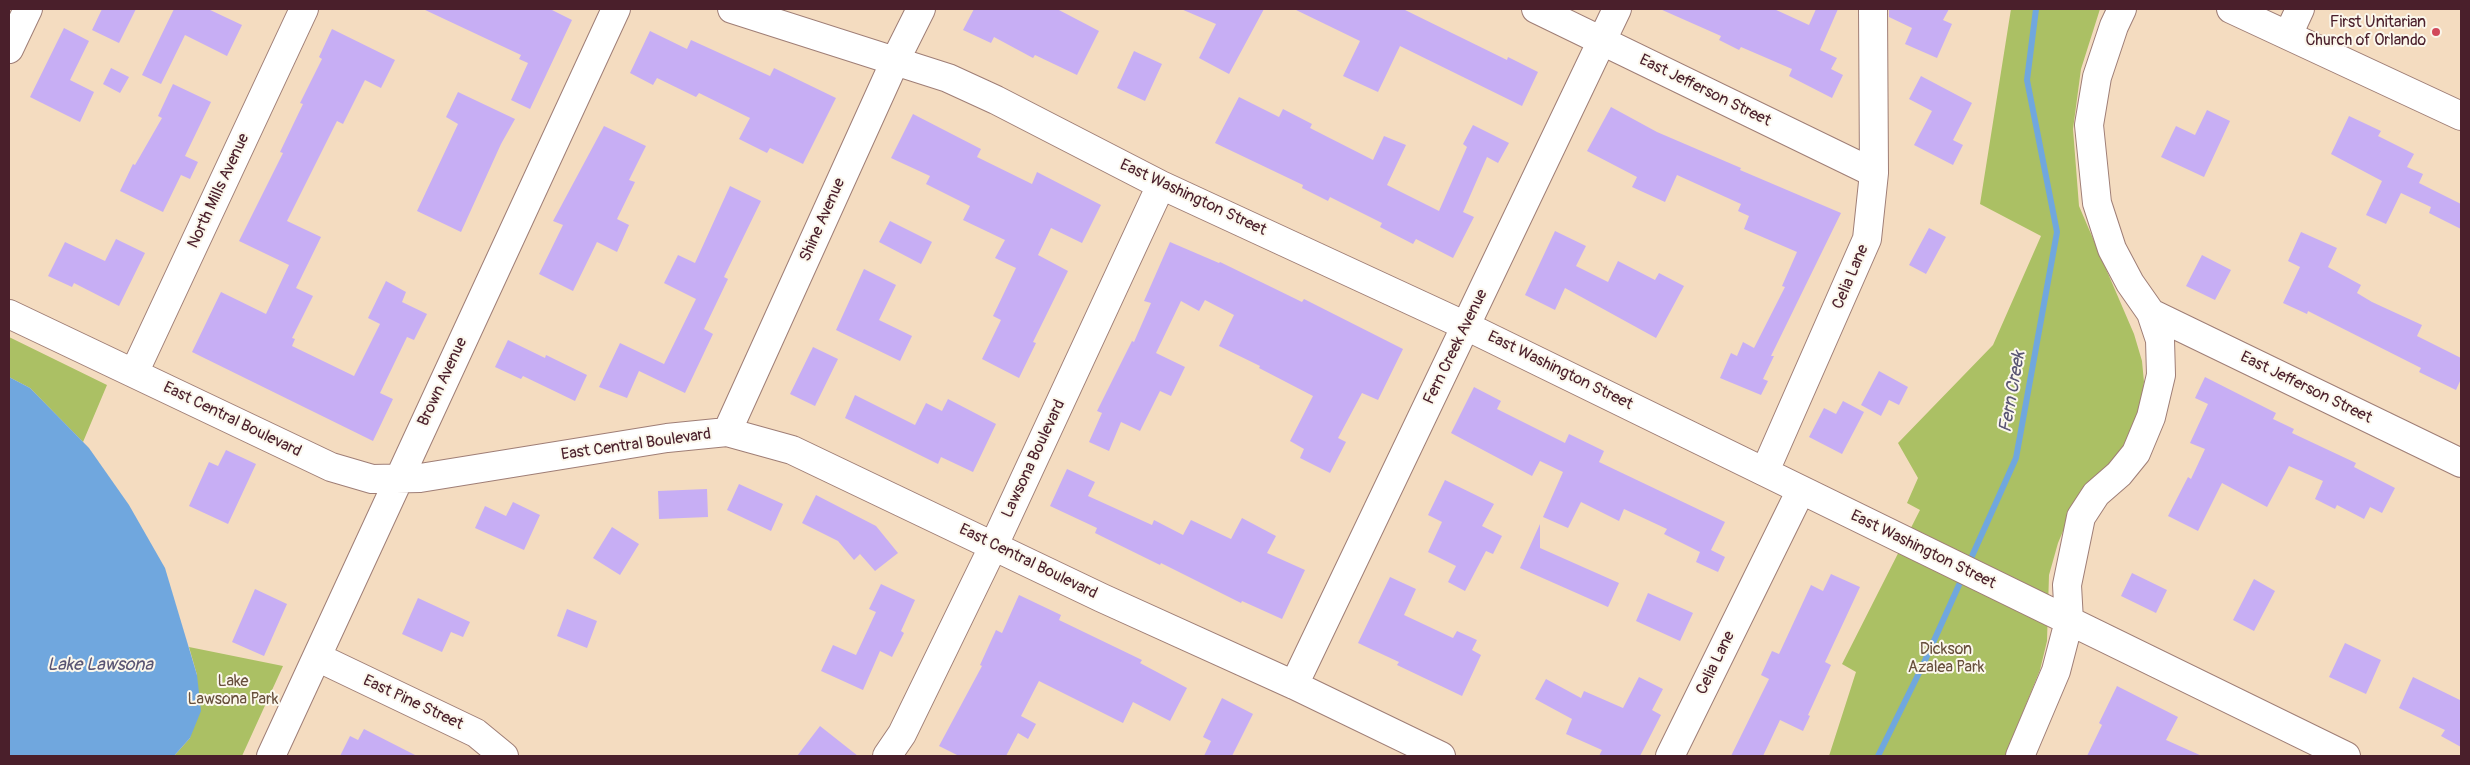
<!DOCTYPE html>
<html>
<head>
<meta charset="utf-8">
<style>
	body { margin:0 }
	#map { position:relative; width:2470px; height:765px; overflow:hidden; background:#f4dcc0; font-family:Pangolin,sans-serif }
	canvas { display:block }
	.frame { position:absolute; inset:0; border:10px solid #4a1f2b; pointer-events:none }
</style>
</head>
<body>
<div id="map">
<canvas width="2470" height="765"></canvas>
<div class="frame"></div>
</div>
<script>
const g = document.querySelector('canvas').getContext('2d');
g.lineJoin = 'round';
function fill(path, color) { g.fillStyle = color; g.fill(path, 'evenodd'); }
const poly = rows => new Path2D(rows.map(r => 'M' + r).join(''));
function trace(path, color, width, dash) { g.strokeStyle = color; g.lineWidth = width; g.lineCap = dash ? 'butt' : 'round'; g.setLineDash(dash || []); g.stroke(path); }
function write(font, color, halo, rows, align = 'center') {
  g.font = font + ' Pangolin,sans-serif'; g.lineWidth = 4; g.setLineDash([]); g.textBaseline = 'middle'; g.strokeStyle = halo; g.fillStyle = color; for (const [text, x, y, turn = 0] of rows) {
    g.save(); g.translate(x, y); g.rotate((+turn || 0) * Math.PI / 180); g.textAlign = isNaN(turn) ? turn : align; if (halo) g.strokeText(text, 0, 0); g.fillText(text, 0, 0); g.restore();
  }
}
fill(poly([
	[2011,9,2100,9,2081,69,2073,129,2079,206,2134,334,2142,361,2144,382,2140,409,2132,432,2120,454,2097,476,2069,517,2058,543,2049,575,2047,641,2040,670,2005,756,1829,756,1856,672,1842,664,1920,510,1907,503,1918,478,1898,443,1993,345,2041,236,1980,204],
	[9,337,107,385,83,442,30,388,9,377],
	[189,647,283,666,242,756,174,756,190,738,197,675]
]), '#abc064');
fill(poly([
	[9,377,30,388,89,448,129,505,165,568,197,675,201,711,190,738,174,756,9,756]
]), '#70a7de');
trace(poly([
	[1968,565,2016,458,2057,232,2027,80,2036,9],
	[1878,756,1923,665,1963,576]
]), '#70a7de', 6);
fill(poly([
	[102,9,136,9,119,43,92,30],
	[174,9,208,9,242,25,227,56,185,35,161,84,142,75],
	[423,9,550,9,572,20,530,109,511,100,528,63,519,59,521,55],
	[974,9,1057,9,1099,31,1077,75,1035,55,1033,58,994,37,991,43,963,30],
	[1181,9,1264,9,1229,74,1199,58,1216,24],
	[1294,9,1403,9,1507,60,1508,57,1538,72,1522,106,1400,46,1378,92,1343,76,1360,41],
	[1660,9,1774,9,1809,25,1816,9,1838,9,1820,50,1837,58,1831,69,1843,75,1832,98,1789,76,1792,69,1741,47,1739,50,1719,40,1721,36],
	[1889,9,1949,9,1943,20,1952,24,1937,58,1905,44,1912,28,1889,17],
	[64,28,89,41,70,80,94,92,80,122,30,97],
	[332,29,395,60,381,88,365,80,343,124,337,121,287,221,321,237,296,288,313,296,292,338,295,339,292,346,354,376,380,324,368,318,386,281,406,292,402,302,427,314,414,340,407,337,380,393,393,399,373,441,192,352,221,292,266,314,289,265,239,241,283,153,280,152,303,104,300,103,322,59,319,57],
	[650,31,687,49,691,40,770,76,774,68,836,98,803,164,770,148,767,153,739,139,750,118,699,93,696,97,657,78,653,85,630,73],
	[1134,51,1162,64,1145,101,1117,88],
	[111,68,129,77,120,93,103,84],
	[1921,76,1972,103,1953,140,1963,145,1953,165,1914,145,1932,111,1909,99],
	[173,84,211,102,185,156,198,162,190,179,181,175,163,212,120,191,133,164,135,165,162,118,158,116],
	[458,92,515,119,501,144,461,232,417,211,458,124,446,117],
	[1239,97,1279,117,1283,109,1312,124,1310,128,1373,160,1384,136,1406,145,1387,185,1439,211,1467,147,1463,144,1473,125,1509,143,1498,163,1487,157,1463,212,1474,217,1453,258,1416,239,1413,244,1380,227,1382,223,1330,197,1328,201,1302,188,1303,185,1215,143],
	[1611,107,1657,132,1741,168,1740,170,1841,213,1771,356,1774,356,1763,379,1768,381,1761,395,1720,378,1731,353,1737,356,1743,342,1754,348,1785,287,1782,286,1797,252,1744,229,1749,216,1738,211,1741,204,1677,175,1665,202,1632,187,1637,177,1587,151],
	[2207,110,2230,121,2204,177,2161,157,2176,126,2195,135],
	[913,114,981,149,977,157,1032,184,1037,172,1101,205,1082,243,1051,228,1038,255,1068,271,1033,342,1036,343,1019,378,982,359,1001,320,993,316,1016,268,995,258,1005,240,963,220,970,206,926,184,930,176,891,158],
	[2349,116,2381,131,2378,136,2414,154,2407,167,2423,174,2419,183,2461,204,2461,229,2429,213,2431,207,2401,193,2386,224,2366,215,2382,181,2331,154],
	[604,126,646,146,629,180,635,182,617,219,629,225,617,252,597,242,573,291,539,274,563,225,553,221],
	[730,186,761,201,724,277,728,279,704,329,713,334,685,393,639,371,627,398,599,387,620,343,664,364,696,299,664,283,678,255,695,263],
	[890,221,932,242,921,264,879,242],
	[1929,228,1946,237,1926,274,1909,265],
	[1555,231,1586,246,1576,266,1608,282,1618,261,1655,280,1659,273,1684,286,1656,338,1565,288,1555,310,1525,295],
	[2301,232,2337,248,2328,267,2361,285,2357,293,2372,302,2422,325,2417,336,2461,358,2461,379,2456,390,2419,372,2421,368,2308,311,2307,314,2283,303,2300,267,2288,261],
	[116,239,145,253,119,306,74,283,72,287,48,276,65,242,105,261],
	[1170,242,1219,263,1220,262,1302,302,1304,299,1403,349,1378,400,1362,393,1338,438,1346,442,1330,473,1300,458,1304,449,1290,441,1313,396,1259,368,1260,366,1219,346,1234,315,1205,300,1199,311,1181,301,1156,353,1185,367,1171,396,1160,391,1140,431,1121,422,1109,451,1089,442,1102,413,1097,411,1132,341,1134,342,1151,303,1144,301],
	[2202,255,2231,270,2215,300,2186,286],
	[864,269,896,285,879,320,912,336,900,361,836,330],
	[508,340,545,358,546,355,587,375,575,401,523,376,521,379,495,367],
	[813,347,838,359,815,406,790,394],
	[1879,371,1908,387,1899,405,1889,400,1881,416,1861,405],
	[2205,377,2276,413,2273,419,2294,429,2292,433,2356,463,2354,467,2395,488,2382,513,2370,507,2364,519,2337,505,2335,509,2315,499,2323,481,2289,466,2267,507,2222,483,2198,531,2168,516,2188,477,2191,479,2205,449,2190,443,2208,404,2195,398],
	[1474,387,1501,401,1497,409,1565,443,1569,434,1604,451,1599,462,1725,522,1711,550,1725,557,1718,572,1696,562,1700,552,1664,534,1667,529,1624,509,1619,521,1581,502,1568,528,1543,517,1563,472,1540,461,1532,476,1451,433],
	[855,395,915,425,926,403,942,411,948,399,996,424,973,472,941,457,938,464,845,418],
	[1843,401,1864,412,1842,454,1809,437,1824,408,1836,414],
	[226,450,256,464,228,524,189,506,209,462,218,466],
	[1067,469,1095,482,1088,496,1152,525,1154,520,1183,535,1191,520,1231,539,1242,518,1276,536,1267,553,1305,570,1282,619,1242,601,1241,603,1161,563,1160,565,1095,533,1097,528,1050,506],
	[1445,480,1494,504,1482,526,1502,536,1493,554,1486,551,1465,591,1448,582,1456,566,1428,552,1442,522,1428,515],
	[739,484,783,504,771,531,727,510],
	[707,489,708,517,659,519,658,491],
	[816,495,876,526,898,553,875,571,860,554,854,560,838,541,802,523],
	[513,502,540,515,524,550,475,528,485,506,506,516],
	[1540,524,1540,548,1619,583,1608,607,1520,568],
	[612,527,639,544,620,575,593,558],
	[2132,573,2167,590,2156,613,2121,596],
	[1831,574,1860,587,1825,662,1831,665,1808,715,1810,716,1803,731,1780,720,1763,756,1731,756,1769,679,1761,675,1772,651,1779,654,1811,585,1823,591],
	[1390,577,1416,589,1404,615,1453,638,1457,631,1477,640,1472,650,1481,655,1462,696,1397,665,1399,662,1358,643],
	[2254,579,2275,591,2254,631,2233,620],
	[881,584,915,600,901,631,904,633,892,657,880,651,863,690,821,671,833,645,856,655,876,612,869,609],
	[255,589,287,604,264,656,232,642],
	[1648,593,1693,613,1680,641,1636,621],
	[1019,595,1061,615,1059,620,1142,660,1140,663,1187,688,1170,721,1133,702,1123,723,1039,681,1021,716,1036,724,1028,739,1018,733,1006,756,959,756,939,746,982,666,980,665,996,630,1002,633],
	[418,598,470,622,463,637,451,632,442,652,402,634],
	[567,609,597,621,587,648,557,636],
	[2345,643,2381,660,2366,694,2329,677],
	[1639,677,1663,689,1652,710,1661,715,1640,756,1599,756,1602,750,1566,734,1572,719,1535,699,1546,679,1581,698,1584,691,1623,708],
	[2413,677,2460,700,2461,698,2461,747,2441,736,2445,730,2399,708],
	[2117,686,2178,717,2166,740,2202,756,2087,756,2102,725,2099,723],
	[1222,698,1253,714,1232,756,1204,756,1211,741,1203,737],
	[820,726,858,756,797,756],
	[364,729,417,756,340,756,350,736,358,740]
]), '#c7aef4');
const minor = poly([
	[732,9,948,78,996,100,1161,185,1466,326,2346,756],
	[1536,9,1874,173],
	[2288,35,2300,9],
	[9,49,28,9],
	[2151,313,2461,463],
	[9,314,331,467,372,479,420,478,667,438,727,432,792,450,1102,598,1294,685,1441,756],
	[134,373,304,9],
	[727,432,895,61,921,9],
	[1765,471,1867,239,1874,173,1873,9],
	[317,657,476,733,504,756],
	[1294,685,1617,9],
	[271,756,616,9],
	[887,756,902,734,994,545,1161,185],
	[1670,756,1801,490],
	[2020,756,2056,671,2069,621,2067,585,2081,517,2096,494,2119,474,2136,453,2151,417,2161,375,2160,340,2151,313,2130,283,2112,249,2097,203,2089,125,2097,77,2114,26,2122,9]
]);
const major = poly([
	[2231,9,2461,116]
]);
trace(minor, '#9f7e76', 30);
trace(major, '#9f7e76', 30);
trace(minor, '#fff', 28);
trace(major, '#fff', 28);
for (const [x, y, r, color] of [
	[2436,32,5,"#d1495b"]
]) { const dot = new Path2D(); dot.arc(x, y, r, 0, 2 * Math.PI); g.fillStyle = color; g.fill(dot); trace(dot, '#fbf7ec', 2); }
write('16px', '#4a1f2b', '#fbf7ec', [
	["First Unitarian",2426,23],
	["Church of Orlando",2426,41]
], 'right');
write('16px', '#4a1f2b', '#fbf7ec', [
	["East Jefferson Street",1705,91,26],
	["North Mills Avenue",219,191,-65],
	["East Washington Street",1193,198,25],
	["Shine Avenue",823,220,-66],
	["Celia Lane",1851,277,-67],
	["Fern Creek Avenue",1456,347,-64],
	["East Washington Street",1560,371,26],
	["Brown Avenue",443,382,-65],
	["East Jefferson Street",2306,388,26],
	["East Central Boulevard",232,420,26],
	["East Central Boulevard",636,445,-8],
	["Lawsona Boulevard",1034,459,-65],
	["East Washington Street",1923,550,26],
	["East Central Boulevard",1028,562,26],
	["Celia Lane",1716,663,-64],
	["East Pine Street",413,703,25]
]);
write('16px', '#674f3c', '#fbf7ec', [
	["Dickson",1946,650],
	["Azalea Park",1946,668],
	["Lake",233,682],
	["Lawsona Park",233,700]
]);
write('italic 18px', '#595573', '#fbf7ec', [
	["Fern Creek",2013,392,-80],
	["Lake Lawsona",100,665]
]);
</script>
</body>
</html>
